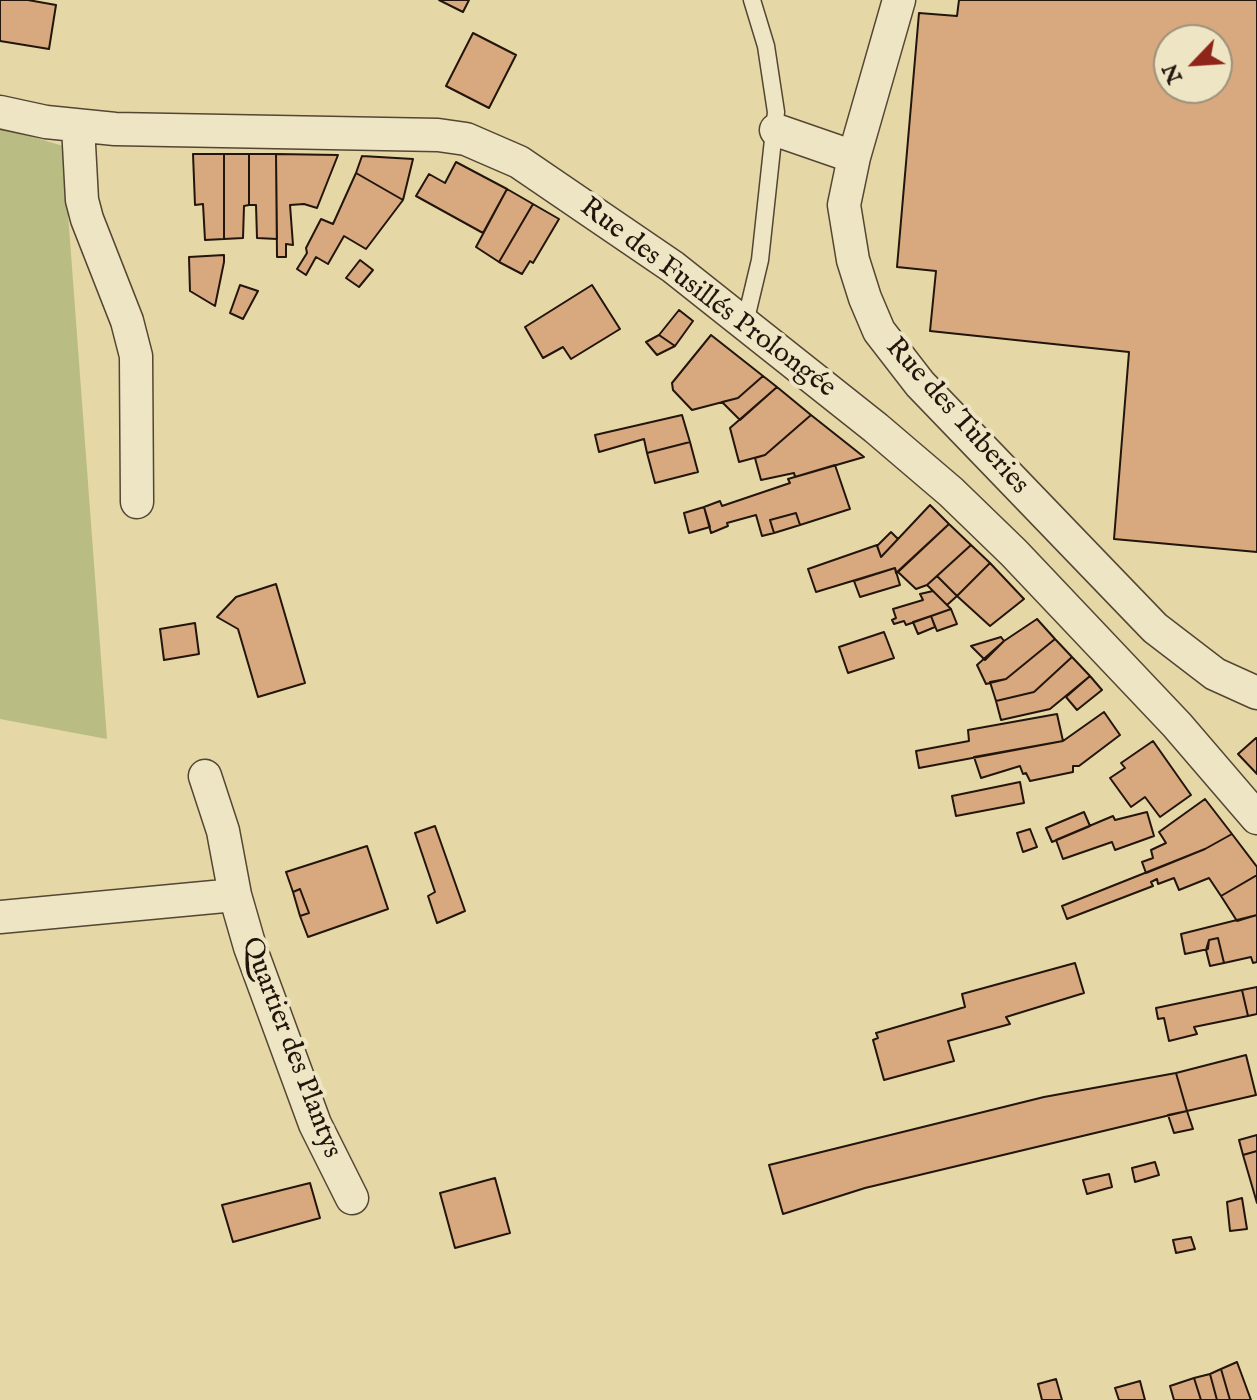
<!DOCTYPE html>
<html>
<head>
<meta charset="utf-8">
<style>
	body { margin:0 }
	#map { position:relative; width:1257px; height:1400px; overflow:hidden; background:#e5d7a6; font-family:"IM FELL English",serif }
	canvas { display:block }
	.north { position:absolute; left:1153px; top:24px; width:80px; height:80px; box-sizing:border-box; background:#eee5c5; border:2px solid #9c927b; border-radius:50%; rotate:245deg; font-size:22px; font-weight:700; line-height:32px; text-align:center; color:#22150c }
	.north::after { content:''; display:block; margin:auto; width:28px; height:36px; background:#8f2418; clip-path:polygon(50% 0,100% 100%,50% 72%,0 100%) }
</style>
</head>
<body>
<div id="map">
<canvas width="1257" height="1400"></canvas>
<div class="north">N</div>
</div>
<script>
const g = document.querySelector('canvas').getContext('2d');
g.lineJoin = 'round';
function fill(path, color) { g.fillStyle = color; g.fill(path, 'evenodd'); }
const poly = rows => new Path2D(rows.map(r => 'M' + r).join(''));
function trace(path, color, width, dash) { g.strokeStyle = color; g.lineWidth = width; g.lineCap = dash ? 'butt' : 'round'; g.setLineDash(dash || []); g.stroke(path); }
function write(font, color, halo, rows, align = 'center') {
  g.font = font + ' "IM FELL English",serif'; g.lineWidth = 8; g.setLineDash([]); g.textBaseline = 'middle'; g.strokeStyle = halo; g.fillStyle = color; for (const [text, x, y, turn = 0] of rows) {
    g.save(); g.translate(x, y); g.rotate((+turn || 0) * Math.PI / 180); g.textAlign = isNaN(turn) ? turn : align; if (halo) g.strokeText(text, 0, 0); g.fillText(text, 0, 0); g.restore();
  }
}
fill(poly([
	[0,127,63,146,107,739,0,719]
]), '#babd83');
const building = poly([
	[0,0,28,0,56,5,49,49,0,41,0,0],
	[439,0,469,0,463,12,439,0],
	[959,0,1257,0,1257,552,1114,539,1129,352,930,331,936,271,897,267,919,13,957,16,959,0],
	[1169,40,1217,40,1217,88,1169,88,1169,40],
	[473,33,516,55,489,108,446,86,473,33],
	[193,154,224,154,224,239,205,240,203,204,195,205,193,154],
	[224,154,249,154,249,205,244,206,243,238,224,239,224,154],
	[249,154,276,154,277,239,257,238,256,205,249,205,249,154],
	[276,154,338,155,317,208,304,204,290,205,293,245,286,244,286,257,277,257,276,154],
	[362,156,413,159,403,200,356,173,362,156],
	[456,162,507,189,483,233,416,196,429,174,445,183,456,162],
	[356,173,403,200,366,249,344,236,328,264,316,257,306,275,297,269,307,253,306,248,321,219,333,224,356,173],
	[507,189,533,204,499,262,476,247,507,189],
	[533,204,559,219,533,263,530,261,522,274,499,262,533,204],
	[224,255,224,262,215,306,190,291,189,257,224,255],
	[360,260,373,270,359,287,346,278,360,260],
	[240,285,258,291,243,319,230,313,240,285],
	[592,285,620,329,571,359,563,347,543,358,525,327,592,285],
	[679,310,693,321,675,346,659,335,679,310],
	[659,335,675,346,657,355,646,342,659,335],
	[711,335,763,376,738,398,692,410,673,390,672,383,711,335],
	[763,376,777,387,740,420,722,402,738,398,763,376],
	[777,387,811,415,765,455,739,462,730,428,777,387],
	[682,415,690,442,647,453,644,439,599,452,595,435,682,415],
	[811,415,864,457,795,477,794,473,761,480,755,458,765,455,811,415],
	[690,442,698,472,655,483,647,453,690,442],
	[835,465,850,509,800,525,796,513,770,520,774,533,762,536,756,515,727,523,728,526,711,533,704,507,720,501,722,506,790,483,788,479,835,465],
	[930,505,949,524,896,573,895,568,816,592,808,569,877,545,881,557,930,505],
	[704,507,710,527,689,533,684,513,704,507],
	[796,513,800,525,774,533,770,520,796,513],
	[949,524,971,545,927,585,916,589,898,572,949,524],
	[891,532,898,539,881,557,877,546,891,532],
	[971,545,990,563,957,596,937,576,971,545],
	[990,563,1024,599,990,626,957,596,990,563],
	[895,568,900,585,860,597,854,581,895,568],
	[937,576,957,596,947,605,927,585,937,576],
	[276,584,305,683,258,697,238,629,217,617,236,597,276,584],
	[933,591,951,609,906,625,904,621,894,624,892,620,896,618,893,609,923,600,920,594,933,591],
	[951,609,957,624,937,631,931,616,951,609],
	[931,616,935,627,918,634,913,622,931,616],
	[1037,619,1055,639,1006,679,986,684,977,665,1004,641,1037,619],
	[195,623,199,654,164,660,160,629,195,623],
	[884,632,894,658,848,673,839,647,884,632],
	[1001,637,1004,641,985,660,971,646,1001,637],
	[1055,639,1072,657,1034,692,996,701,990,682,1006,679,1055,639],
	[1072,657,1090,676,1050,709,1001,720,996,701,1034,692,1072,657],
	[1090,676,1102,690,1077,710,1066,697,1090,676],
	[1104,712,1120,735,1079,766,1073,766,1073,772,1030,781,1026,773,1023,774,1020,766,981,778,974,757,1063,741,1104,712],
	[1057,714,1063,741,919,768,916,751,969,741,968,730,1057,714],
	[1256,738,1257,738,1257,774,1238,754,1256,738],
	[1153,741,1191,795,1160,817,1145,797,1131,807,1110,778,1125,768,1121,763,1153,741],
	[1020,782,1024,803,956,816,952,796,1020,782],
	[1205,799,1232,834,1205,849,1146,873,1142,862,1153,858,1151,850,1166,843,1159,832,1205,799],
	[1084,812,1090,826,1052,842,1046,828,1084,812],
	[1147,812,1154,836,1115,850,1112,842,1063,859,1056,840,1113,816,1115,820,1147,812],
	[435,826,465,911,437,923,428,896,435,892,415,833,435,826],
	[1030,829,1037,847,1023,852,1017,833,1030,829],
	[1232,834,1257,867,1257,875,1221,896,1209,878,1179,890,1174,878,1158,884,1157,879,1151,882,1153,886,1067,919,1062,906,1205,849,1232,834],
	[367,846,388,909,308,937,300,916,309,913,300,889,293,892,286,872,367,846],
	[1257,875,1257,915,1237,921,1221,896,1257,875],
	[300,889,309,913,300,916,293,892,300,889],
	[1257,915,1257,962,1253,963,1251,957,1224,963,1218,938,1209,940,1208,949,1185,954,1181,934,1257,915],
	[1218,938,1224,963,1210,966,1206,950,1209,940,1218,938],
	[1075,963,1084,993,1006,1017,1010,1024,948,1041,954,1061,884,1080,873,1040,878,1038,876,1033,965,1007,962,994,1075,963],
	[1257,987,1257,1014,1248,1016,1242,990,1257,987],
	[1242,990,1248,1016,1194,1027,1197,1034,1169,1041,1164,1018,1158,1019,1156,1008,1242,990],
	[1246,1055,1256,1095,1187,1111,1176,1073,1246,1055],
	[1176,1073,1187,1111,865,1188,783,1214,769,1165,1044,1097,1176,1073],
	[1187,1111,1193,1129,1174,1133,1168,1115,1187,1111],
	[1257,1135,1257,1151,1243,1155,1239,1140,1257,1135],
	[1257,1151,1257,1203,1243,1155,1257,1151],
	[1155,1162,1159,1175,1135,1182,1132,1168,1155,1162],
	[1109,1174,1112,1187,1087,1194,1083,1180,1109,1174],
	[495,1178,510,1233,455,1248,440,1193,495,1178],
	[310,1183,320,1218,233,1242,222,1205,310,1183],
	[1242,1198,1247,1229,1230,1231,1227,1202,1242,1198],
	[1191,1237,1195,1249,1176,1253,1173,1240,1191,1237],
	[1237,1362,1251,1400,1230,1400,1221,1369,1237,1362],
	[1221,1369,1230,1400,1217,1400,1210,1374,1221,1369],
	[1210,1374,1217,1400,1201,1400,1194,1378,1210,1374],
	[1194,1378,1201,1400,1174,1400,1170,1386,1194,1378],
	[1056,1379,1062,1400,1042,1400,1038,1384,1056,1379],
	[1140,1381,1145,1400,1119,1400,1115,1388,1140,1381]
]);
fill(building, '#d8a87f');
trace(building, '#22150c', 2);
const service = poly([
	[745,323,760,260,776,112,766,46,752,0]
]);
const minor = poly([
	[899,0,854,157,844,205,853,260,865,298,879,331,920,384,1155,628,1215,674,1257,693],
	[0,112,46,122,115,129,438,135,466,139,519,162,673,267,876,428,951,492,1014,553,1177,725,1257,818],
	[78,126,82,200,87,219,127,321,136,356,137,502],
	[776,130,854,157],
	[205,776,223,831,235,895,250,947,315,1124,352,1198],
	[0,917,235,895]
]);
trace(service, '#534632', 19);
trace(minor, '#534632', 35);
trace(service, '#eee5c5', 16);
trace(minor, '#eee5c5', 32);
write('28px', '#22150c', '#eee5c5', [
	["Rue des Fusillés Prolongée",707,299,37],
	["Rue des Tuberies",956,417,48],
	["Quartier des Plantys",290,1048,69]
]);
</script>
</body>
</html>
